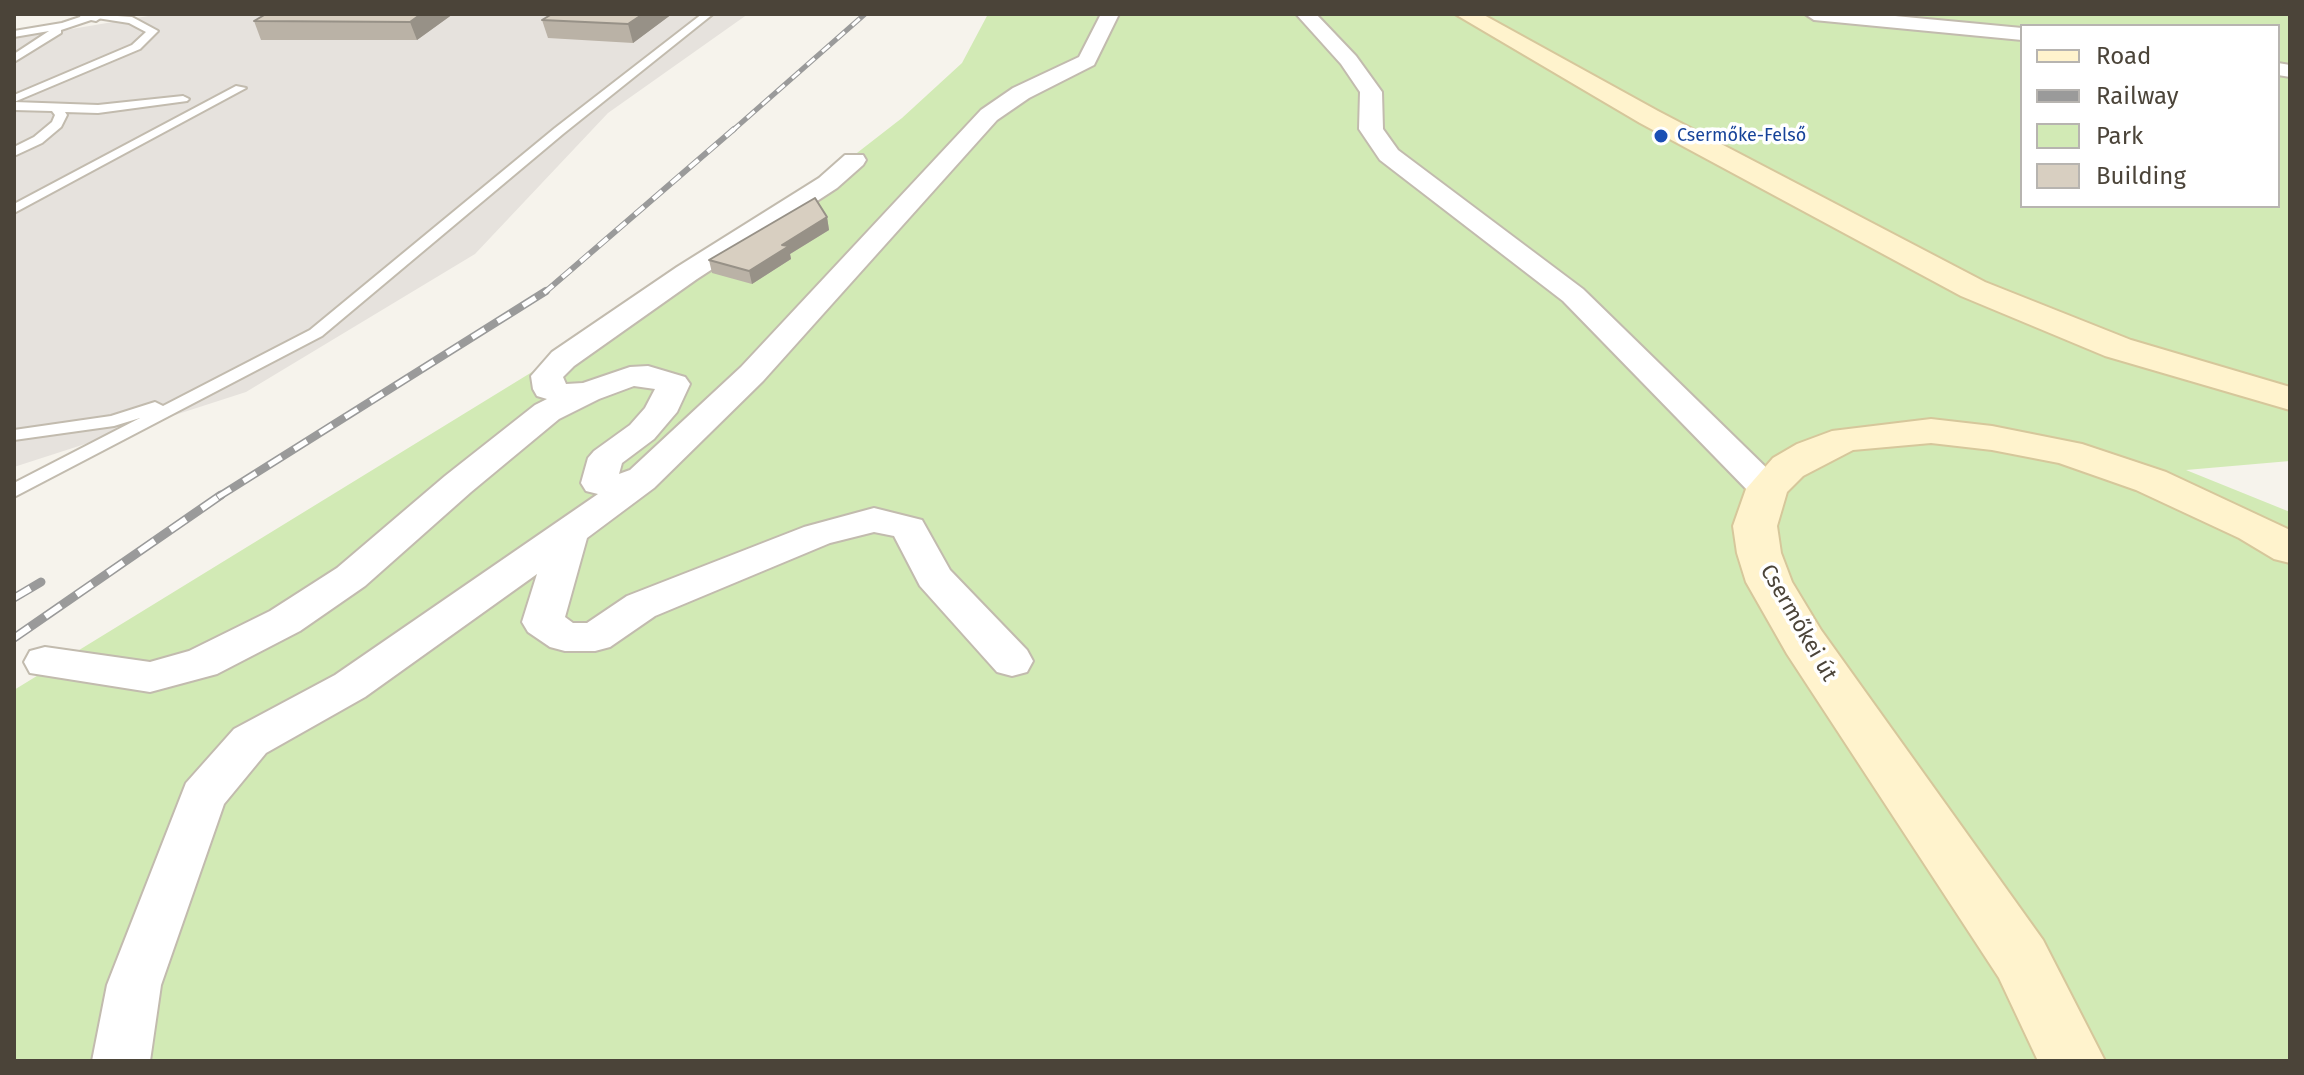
<!DOCTYPE html>
<html>
<head>
<meta charset="utf-8">
<style>
	body { margin:0 }
	#map { position:relative; width:2304px; height:1075px; overflow:hidden; background:#f6f3ec; font-family:"Fira Sans",sans-serif }
	canvas { display:block }
	.frame { position:absolute; inset:0; border:16px solid #4b4439; pointer-events:none }
	.legend { position:absolute; left:2020px; top:24px; width:260px; height:184px; box-sizing:border-box; background:#fff; border:2px solid #b7b4b0; margin:0; padding:10px 14px; list-style:none; font-size:24px; color:#4b4439 }
	.legend li { display:flex; align-items:center; gap:16px; height:40px }
	.legend b { width:40px; border:2px solid #b7b4b0 }
</style>
</head>
<body>
<div id="map">
<canvas width="2304" height="1075"></canvas>
<div class="frame"></div>
<ul class="legend">
<li><b style="height:10px;background:#fff3cd"></b>Road</li>
<li><b style="height:10px;background:#9a9a9a"></b>Railway</li>
<li><b style="height:22px;background:#d2eab5"></b>Park</li>
<li><b style="height:22px;background:#d8cfc1"></b>Building</li>
</ul>
</div>
<script>
const g = document.querySelector('canvas').getContext('2d');
g.lineJoin = 'round';
function fill(path, color) { g.fillStyle = color; g.fill(path, 'evenodd'); }
const poly = rows => new Path2D(rows.map(r => 'M' + r).join(''));
function trace(path, color, width, dash) { g.strokeStyle = color; g.lineWidth = width; g.lineCap = dash ? 'butt' : 'round'; g.setLineDash(dash || []); g.stroke(path); }
function write(font, color, halo, rows, align = 'center') {
  g.font = font + ' "Fira Sans",sans-serif'; g.lineWidth = 7; g.setLineDash([]); g.textBaseline = 'middle'; g.strokeStyle = halo; g.fillStyle = color; for (const [text, x, y, turn = 0] of rows) {
    g.save(); g.translate(x, y); g.rotate((+turn || 0) * Math.PI / 180); g.textAlign = isNaN(turn) ? turn : align; if (halo) g.strokeText(text, 0, 0); g.fillText(text, 0, 0); g.restore();
  }
}
fill(poly([
	[160,14,748,14,608,113,475,254,246,392,14,467,14,30,42,34]
]), '#e6e2dd');
fill(poly([
	[988,14,2290,14,2290,461,2186,470,2290,512,2290,1061,14,1061,14,690,563,353,817,184,902,118,962,63],
	[2022,26,2278,26,2278,206,2022,206]
]), '#d2eab5');
const lane = poly([
	[89,14,132,17,158,31,140,49,14,102,14,95,132,45,146,32,129,23,97,18,61,30,61,33,14,62,14,54,49,31,14,37,14,31,62,23,89,14],
	[702,14,713,14,563,134,322,336,14,497,14,483,140,418,114,426,14,440,14,430,111,416,155,402,163,406,310,330,555,128,702,14],
	[236,86,246,88,14,213,14,204,236,86],
	[183,96,189,99,187,101,98,113,65,112,67,115,61,127,42,143,14,156,14,147,34,137,52,122,55,115,52,111,14,110,14,102,98,105,183,96]
]);
const street = poly([
	[79,14,105,14,105,15,96,21,81,18,79,14],
	[1101,14,1119,14,1094,65,1029,98,997,120,763,381,654,488,587,538,565,617,573,623,587,623,627,596,804,527,874,508,922,520,950,570,1027,650,1033,661,1027,672,1012,676,997,672,920,586,894,536,874,532,830,543,655,616,610,647,595,651,565,651,550,647,528,632,522,622,537,574,365,697,266,753,224,804,161,985,150,1061,92,1061,107,985,186,783,234,729,335,675,598,494,586,491,581,483,588,458,594,451,630,425,645,408,655,389,634,386,599,399,559,419,471,492,365,586,300,631,217,674,150,692,30,673,24,662,30,651,45,647,150,662,189,651,270,611,337,568,445,476,535,405,547,399,537,396,533,389,531,376,552,352,677,267,819,178,845,155,863,155,866,160,863,165,837,188,697,279,574,366,563,377,566,384,583,383,630,367,648,366,685,377,690,384,677,412,654,439,622,463,619,474,630,470,741,367,981,110,1013,88,1079,57,1101,14],
	[1296,14,1316,14,1356,56,1382,92,1383,129,1398,150,1583,289,1780,481,1785,489,1780,497,1767,500,1754,497,1563,301,1380,160,1359,129,1360,92,1341,64,1296,14],
	[1805,14,1874,14,2022,28,2022,40,1814,20,1805,14],
	[2278,63,2290,65,2290,77,2278,75,2278,63]
]);
const secondary = poly([
	[1455,14,1482,14,1658,111,1985,282,2131,340,2290,387,2290,410,2105,356,1961,296,1640,123,1455,14],
	[1931,419,1992,426,2082,444,2166,472,2290,530,2290,563,2274,559,2239,538,2136,490,2059,463,1992,450,1931,443,1853,450,1803,476,1787,492,1777,526,1781,553,1792,582,1821,630,2043,940,2105,1061,2038,1061,1999,978,1787,654,1746,582,1737,553,1733,526,1746,489,1773,458,1797,444,1832,431,1931,419]
]);
trace(lane, '#c2bbae', 4);
trace(street, '#c2bbae', 4);
trace(secondary, '#d6c79b', 4);
fill(lane, '#fff');
fill(street, '#fff');
fill(secondary, '#fff3cd');
const railFar3 = poly([
	[732,131,865,14]
]);
const railFar2 = poly([
	[544,293,734,129]
]);
const railFar1 = poly([
	[218,497,546,291]
]);
const rail = poly([
	[14,598,41,582],
	[14,638,221,495]
]);
trace(railFar3, '#9a9a9a', 5);
trace(railFar2, '#9a9a9a', 6);
trace(railFar1, '#9a9a9a', 8);
trace(rail, '#9a9a9a', 9);
trace(railFar3, '#fff', 3, [10]);
trace(railFar2, '#fff', 4, [12]);
trace(railFar1, '#fff', 5, [15]);
trace(rail, '#fff', 6, [19]);
fill(poly([
	[266,14,453,14,417,40,261,40,254,21],
	[672,14,633,43,548,38,542,20],
	[827,217,829,230,790,254,791,259,752,284,712,273,709,260]
]), '#bab2a6');
fill(poly([
	[421,14,453,14,417,40,410,22],
	[643,14,672,14,633,43,628,24],
	[827,217,829,230,790,254,791,259,752,284,749,271,782,245]
]), '#979187');
const building = poly([
	[266,14,421,14,410,22,254,21,266,14],
	[552,14,643,14,628,24,542,20,552,14],
	[815,198,827,217,782,245,789,246,749,271,709,260,815,198]
]);
fill(building, '#d8cfc1');
trace(building, '#979187', 2);
for (const [x, y, r, color] of [
	[1661,136,8,"#1a4fb4"]
]) { const dot = new Path2D(); dot.arc(x, y, r, 0, 2 * Math.PI); g.fillStyle = color; g.fill(dot); trace(dot, '#fff', 3); }
write('18px', '#164399', '#fff', [
	["Csermőke-Felső",1677,136]
], 'left');
write('22px', '#4b4439', '#fff', [
	["Csermőkei út",1798,623,60]
]);
</script>
</body>
</html>
